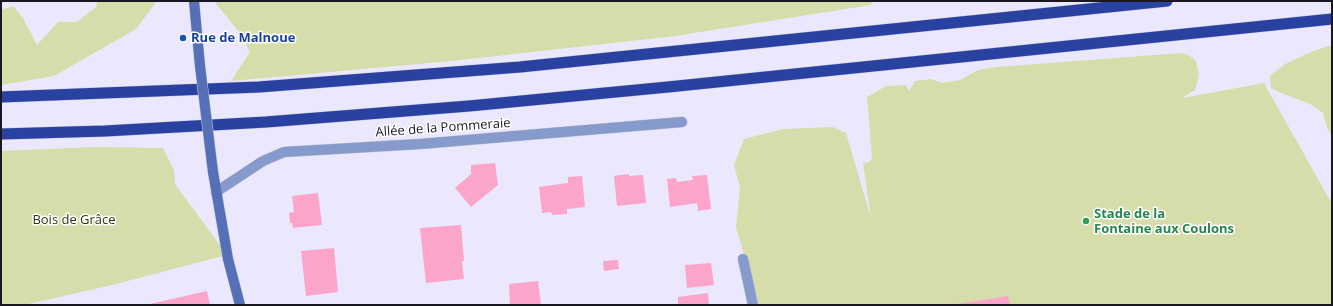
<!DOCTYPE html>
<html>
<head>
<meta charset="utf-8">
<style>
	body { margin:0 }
	#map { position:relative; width:1333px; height:306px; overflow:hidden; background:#ebe8fe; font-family:"Open Sans",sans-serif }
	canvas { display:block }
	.frame { position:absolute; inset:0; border:2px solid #191721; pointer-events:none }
</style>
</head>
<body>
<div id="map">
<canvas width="1333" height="306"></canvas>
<div class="frame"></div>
</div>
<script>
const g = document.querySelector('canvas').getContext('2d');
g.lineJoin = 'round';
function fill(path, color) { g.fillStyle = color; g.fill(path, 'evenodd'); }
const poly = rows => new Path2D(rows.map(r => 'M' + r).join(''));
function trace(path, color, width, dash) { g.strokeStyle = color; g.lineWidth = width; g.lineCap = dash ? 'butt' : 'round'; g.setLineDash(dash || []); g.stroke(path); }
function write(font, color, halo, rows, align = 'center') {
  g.font = font + ' "Open Sans",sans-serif'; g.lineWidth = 3; g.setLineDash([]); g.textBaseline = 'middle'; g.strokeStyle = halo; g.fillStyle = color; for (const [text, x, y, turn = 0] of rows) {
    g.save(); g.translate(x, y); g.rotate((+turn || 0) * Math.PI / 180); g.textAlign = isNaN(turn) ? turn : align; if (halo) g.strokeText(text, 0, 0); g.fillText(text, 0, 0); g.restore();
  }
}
fill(poly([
	[96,1,157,1,136,29,54,76,1,85,1,10,13,6,23,18,37,45,58,22,77,22,97,6],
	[214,1,872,1,871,5,675,36,452,61,231,81,250,52,239,32],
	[1328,46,1332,46,1332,136,1327,128,1323,113,1310,104,1281,93,1271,88,1270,76,1285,64,1311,52],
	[1182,53,1190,56,1196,61,1199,75,1195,90,1182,98,1264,83,1332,204,1332,305,759,305,736,227,740,188,734,165,744,139,783,129,833,127,846,133,871,218,863,163,870,162,872,158,867,97,886,86,906,85,909,91,915,81,931,79,942,83,960,80,978,70,996,67],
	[95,147,163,148,174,170,175,184,227,255,112,285,24,305,1,305,1,151]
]), '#d6ddaa');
fill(poly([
	[495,163,498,185,471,207,455,188,471,174,471,165],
	[629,174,629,176,643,175,646,203,617,206,614,176],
	[707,175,711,209,698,211,697,203,670,207,667,179,676,178,677,182,693,180,692,176],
	[582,176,585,207,567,209,567,214,552,215,551,212,542,213,539,187,568,183,568,177],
	[318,193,322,225,293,228,292,223,290,223,289,213,294,212,292,196],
	[461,225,464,261,462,261,464,279,426,283,420,228],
	[334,248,338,292,306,296,301,251],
	[618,260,619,269,604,271,603,261],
	[711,263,714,285,687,288,685,265],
	[538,281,541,305,510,305,509,284],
	[207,291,210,305,150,305,150,304],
	[708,293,709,305,678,305,678,297],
	[1008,296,1010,305,958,305,958,304]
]), '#faa5c9');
const service = poly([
	[216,192,263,161,284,152,420,144,682,122]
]);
const minor = poly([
	[743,259,753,305]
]);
const secondary = poly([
	[194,1,200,66],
	[213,172,228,259,240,305]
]);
const trunk = poly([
	[1,97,259,87,520,67,1167,1],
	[1,134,105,131,266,122,469,106,668,87,1332,19]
]);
trace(service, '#c5c2d6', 11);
trace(minor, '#c5c2d6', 11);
trace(secondary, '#c5c2d6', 11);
trace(trunk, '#c5c2d6', 12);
trace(service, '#869acb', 10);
trace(minor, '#869acb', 10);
trace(secondary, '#5670b8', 10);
trace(trunk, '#2942a1', 11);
const secondaryBridge = poly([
	[200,66,213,172]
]);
trace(secondaryBridge, '#c5c2d6', 11, []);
trace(secondaryBridge, '#5670b8', 10);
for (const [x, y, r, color] of [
	[183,38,4,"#1a4fb4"],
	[1086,221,4,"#2e9e5b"]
]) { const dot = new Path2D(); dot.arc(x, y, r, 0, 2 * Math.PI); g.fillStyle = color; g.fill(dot); trace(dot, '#fff', 1.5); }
write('bold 13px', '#164399', '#fff', [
	["Rue de Malnoue",191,38]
], 'left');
write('13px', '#191721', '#fff', [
	["Allée de la Pommeraie",443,128,-4]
]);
write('bold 13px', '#27864d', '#fff', [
	["Stade de la",1094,214],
	["Fontaine aux Coulons",1094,229]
], 'left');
write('13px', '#30330f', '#fff', [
	["Bois de Grâce",74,220]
]);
</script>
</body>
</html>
